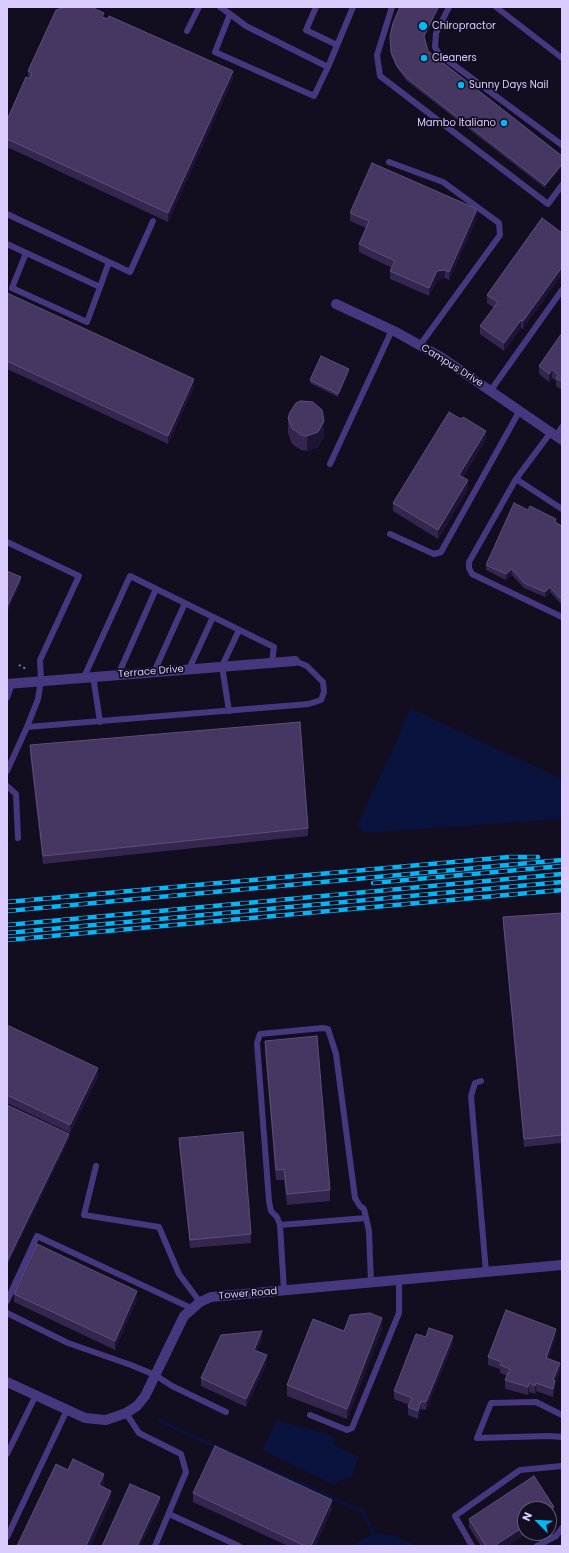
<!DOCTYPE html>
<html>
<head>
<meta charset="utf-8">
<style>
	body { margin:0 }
	#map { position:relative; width:569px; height:1553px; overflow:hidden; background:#130d20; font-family:Poppins,sans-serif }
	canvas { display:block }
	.frame { position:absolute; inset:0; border:8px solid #daccff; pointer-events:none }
	.north { position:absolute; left:517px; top:1501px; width:40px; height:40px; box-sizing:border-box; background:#130d20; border:1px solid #635979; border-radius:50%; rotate:294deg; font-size:11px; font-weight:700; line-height:16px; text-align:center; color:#daccff }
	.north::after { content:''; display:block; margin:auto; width:14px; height:18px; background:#00b7f7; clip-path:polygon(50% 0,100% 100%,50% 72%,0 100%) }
</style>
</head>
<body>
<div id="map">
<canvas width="569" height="1553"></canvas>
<div class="frame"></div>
<div class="north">N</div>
</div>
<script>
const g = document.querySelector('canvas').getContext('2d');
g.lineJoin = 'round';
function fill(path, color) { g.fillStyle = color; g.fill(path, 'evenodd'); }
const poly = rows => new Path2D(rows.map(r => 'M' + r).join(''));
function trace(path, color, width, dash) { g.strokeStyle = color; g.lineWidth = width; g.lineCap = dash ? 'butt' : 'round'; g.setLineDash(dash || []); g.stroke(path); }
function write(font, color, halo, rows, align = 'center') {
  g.font = font + ' Poppins,sans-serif'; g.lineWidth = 3.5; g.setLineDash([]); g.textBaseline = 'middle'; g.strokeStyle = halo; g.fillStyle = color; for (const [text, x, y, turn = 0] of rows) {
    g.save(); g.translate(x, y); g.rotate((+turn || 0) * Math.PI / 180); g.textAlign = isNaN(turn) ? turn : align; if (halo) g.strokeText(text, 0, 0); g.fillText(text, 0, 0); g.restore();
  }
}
fill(poly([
	[410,708,562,779,562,819,365,833,357,825,395,744],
	[277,1420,335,1436,333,1445,359,1456,352,1477,341,1480,334,1485,262,1450],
	[374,1534,390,1535,411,1543,411,1546,352,1546,364,1538]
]), '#09133d');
trace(poly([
	[159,1421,364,1512,374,1534]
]), '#09133d', 3.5);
trace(poly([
	[19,665,26,669]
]), '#2da4b1', 2, [2, 3]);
trace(poly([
	[220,7,230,14,246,26,328,67,314,96,215,52,230,14],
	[316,7,306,30,337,45],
	[392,7,377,55,380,76,548,204,562,185],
	[449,7,436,33,435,47,439,54,562,145],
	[496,7,562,58],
	[187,31,199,7],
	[328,67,353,7],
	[389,162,443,182,499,223,500,235,420,345],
	[7,214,130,272,153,221],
	[7,244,100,287,109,262],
	[26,253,12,288,87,322,100,287],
	[491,390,562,290],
	[551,432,516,479,469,562,469,568,472,574,562,617],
	[556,436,562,427],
	[330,464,392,330],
	[516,479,562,509],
	[390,534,434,554,441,552,520,410],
	[7,542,79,576,40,660,41,681,38,699,27,727,309,704,321,700,324,692,323,682,307,666,295,661],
	[189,669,213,617],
	[154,672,185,603],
	[118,675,156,589],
	[93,676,100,722],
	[84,677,130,576,274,647,272,662],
	[7,698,12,683],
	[229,711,222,666,239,630],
	[7,771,27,727],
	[7,786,16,794,18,838],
	[481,1081,475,1083,471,1096,486,1272],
	[96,1166,84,1215,159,1227,179,1274,200,1302],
	[280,1225,366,1218],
	[284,1290,280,1225,277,1217,271,1211,269,1201,257,1043,260,1034,323,1028,328,1029,336,1054,355,1198,360,1206,364,1209,369,1231,371,1283],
	[7,1301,37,1236,191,1308],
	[7,1313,68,1343,131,1365,155,1375,172,1386,226,1412],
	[126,1413,139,1433,181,1454,186,1472,155,1546],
	[310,1415,347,1430,352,1428,399,1313,399,1280],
	[562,1415,536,1402,491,1403,477,1438,550,1436,562,1437],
	[7,1454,36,1395],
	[169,1514,239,1546],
	[7,1537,67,1410],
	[472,1546,455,1516,520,1470,562,1466],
	[537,1546,556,1536,562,1528]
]), '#46377f', 6);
trace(poly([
	[336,304,396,332,441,357,562,440],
	[7,684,295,661],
	[7,1382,85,1418,106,1420,126,1413,137,1406,145,1396,184,1316,200,1302,211,1297,562,1265]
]), '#46377f', 10);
const rail = poly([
	[373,883,562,866],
	[7,902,509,857,538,857],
	[7,911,562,860],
	[7,925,562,874],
	[7,933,562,882],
	[7,940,562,890]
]);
trace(rail, '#00b7f7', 4.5);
trace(rail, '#130d20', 3, [9]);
fill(poly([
	[400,7,440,7,424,37,428,51,562,156,545,188,407,81,397,68,391,55,390,36],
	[104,18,233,79,168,222,7,147,7,120,28,78,28,71],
	[350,213,477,218,449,280,445,278,437,280,429,296,390,279,390,271,392,268,359,252,359,244,366,228,350,221],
	[542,218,523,329,521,328,504,351,480,334,480,326,494,308,487,303,487,295],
	[7,293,194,387,168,444,7,369],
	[562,333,562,390,556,386,556,381,552,378,549,382,539,374,539,366],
	[349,372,338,397,310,383,310,380],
	[288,418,324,436,318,447,307,451,301,450,292,444,288,433],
	[486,439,463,477,468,489,438,539,393,511,393,503],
	[556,523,562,526,562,605,550,592,545,597,524,588,512,575,506,580,486,570,486,565],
	[30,745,308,828,308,836,43,864,30,754],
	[562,913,562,1143,524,1147,503,925,503,917],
	[7,1025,98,1077,70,1133,7,1103],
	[265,1041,330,1190,330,1201,287,1205,284,1180,276,1180,265,1051],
	[179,1138,251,1234,251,1243,190,1248,179,1146],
	[14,1294,137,1299,115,1350,14,1302],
	[382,1329,347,1419,287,1396,287,1385,344,1331],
	[426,1337,453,1344,426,1410,421,1409,418,1419,408,1415,408,1407,409,1405,394,1399,394,1391],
	[556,1337,548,1359,560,1372,555,1383,555,1389,553,1397,536,1391,535,1394,529,1392,528,1395,505,1389,505,1380,507,1376,500,1373,500,1369,488,1365,488,1357],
	[262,1339,257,1351,267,1363,246,1407,201,1386,201,1378],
	[193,1493,332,1509,315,1546,288,1546,193,1502],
	[554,1516,525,1533,527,1533,507,1546,481,1546,469,1527,469,1519]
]), '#34264e');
fill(poly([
	[438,7,440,7,424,38,424,36],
	[233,71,233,79,168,222,168,213],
	[562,164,562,167,545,188,545,185],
	[477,209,477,218,449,280,449,272],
	[562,267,562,275,523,329,523,321],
	[445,270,445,278,437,280,429,296,429,288,437,271],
	[521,320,521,328,504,351,504,343],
	[349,369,349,372,338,397,338,394],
	[552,369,552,378,549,382,549,374],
	[194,379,194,387,168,444,168,436],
	[324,421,324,436,318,447,307,451,307,436],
	[486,431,486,439,459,483,459,475],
	[468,480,468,489,438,539,438,530],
	[512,569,512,575,506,580,506,574],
	[21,577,21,583,7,613,7,607],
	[550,587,550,592,545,597,545,592],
	[98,1068,98,1077,70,1133,70,1125],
	[69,1134,69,1140,7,1267,7,1262],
	[137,1291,137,1299,115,1350,115,1341],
	[382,1318,382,1329,347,1419,347,1409],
	[556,1329,556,1337,546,1367,546,1358],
	[262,1331,262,1339,254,1358,254,1350],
	[453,1336,453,1344,426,1410,426,1402],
	[267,1355,267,1363,246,1407,246,1399],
	[560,1363,560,1372,555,1383,555,1389,553,1397,553,1380],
	[529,1383,529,1392,528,1395,528,1387],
	[536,1383,536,1391,535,1394,535,1386],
	[421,1401,421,1409,418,1419,418,1411],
	[9,1428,9,1436,7,1440,7,1432],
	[104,1474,104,1485,99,1496,99,1485],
	[111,1491,111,1502,91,1546,86,1546],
	[160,1497,160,1505,141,1546,137,1546],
	[332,1500,332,1509,315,1546,311,1546],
	[554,1507,554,1516,549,1519,549,1511],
	[525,1526,525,1533,527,1533,507,1546,494,1546]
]), '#1f1434');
const building = poly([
	[65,7,91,7,104,13,102,17,108,19,109,16,233,71,168,213,7,139,7,120,26,77,30,79,32,73,28,71,56,10,65,7],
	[400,7,438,7,424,36,428,51,562,156,562,164,545,185,407,78,397,66,391,52,390,36,393,23,400,7],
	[372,163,477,209,449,272,445,270,437,271,429,288,390,271,395,261,359,244,369,221,350,213,372,163],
	[542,218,562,233,562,267,523,321,521,320,504,343,480,326,498,302,487,295,542,218],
	[7,293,194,379,168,436,7,361,7,293],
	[562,333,562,382,556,378,558,375,552,369,549,374,539,366,562,333],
	[321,356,349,369,338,394,310,380,321,356],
	[301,401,313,402,322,410,324,421,318,432,307,436,301,435,292,428,288,418,290,412,296,403,301,401],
	[449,412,461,419,463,417,486,431,459,475,468,480,438,530,393,503,449,412],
	[514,503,528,510,530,506,556,519,555,522,562,526,562,600,550,587,545,592,524,583,512,569,506,574,486,565,514,503],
	[7,571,21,577,7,607,7,571],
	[300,722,308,828,43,856,30,745,300,722],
	[562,913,562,1135,524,1139,503,917,562,913],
	[7,1025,98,1068,70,1125,7,1095,7,1025],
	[317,1036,330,1190,287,1194,284,1169,276,1170,265,1041,317,1036],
	[7,1105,69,1134,7,1262,7,1105],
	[243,1132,251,1234,190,1240,179,1138,243,1132],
	[37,1244,137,1291,115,1341,14,1294,37,1244],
	[506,1310,556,1329,546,1358,560,1363,553,1380,555,1381,553,1389,536,1383,535,1386,529,1383,528,1387,505,1380,510,1369,500,1365,502,1362,488,1357,506,1310],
	[370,1313,382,1318,347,1409,287,1385,313,1319,344,1331,350,1315,370,1313],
	[429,1328,453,1336,426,1402,421,1401,418,1411,408,1407,412,1398,394,1391,416,1334,426,1337,429,1328],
	[262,1331,254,1350,267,1355,246,1399,201,1378,221,1335,262,1331],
	[215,1446,332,1500,311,1546,305,1546,193,1493,215,1446],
	[73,1459,104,1474,99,1485,111,1491,86,1546,17,1546,56,1464,68,1470,73,1459],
	[534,1476,554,1507,549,1511,549,1509,525,1509,525,1526,494,1546,486,1546,469,1519,534,1476],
	[130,1484,160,1497,137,1546,102,1546,130,1484]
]);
fill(building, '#453761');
trace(building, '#5d4f7a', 1);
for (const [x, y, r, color] of [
	[423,26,5,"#00b7f7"],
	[424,58,4,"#00b7f7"],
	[461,85,4,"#00b7f7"],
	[504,123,4,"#00b7f7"]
]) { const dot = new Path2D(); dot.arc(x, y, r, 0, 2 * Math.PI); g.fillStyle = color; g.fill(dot); trace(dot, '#130d20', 1.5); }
write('10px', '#daccff', '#130d20', [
	["Chiropractor",432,26],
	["Cleaners",432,58],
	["Sunny Days Nail",469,85],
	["Mambo Italiano",496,123,"right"]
], 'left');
write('10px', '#daccff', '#130d20', [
	["Campus Drive",452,366,32],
	["Terrace Drive",151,672,-5],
	["Tower Road",248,1294,-5]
]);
</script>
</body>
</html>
